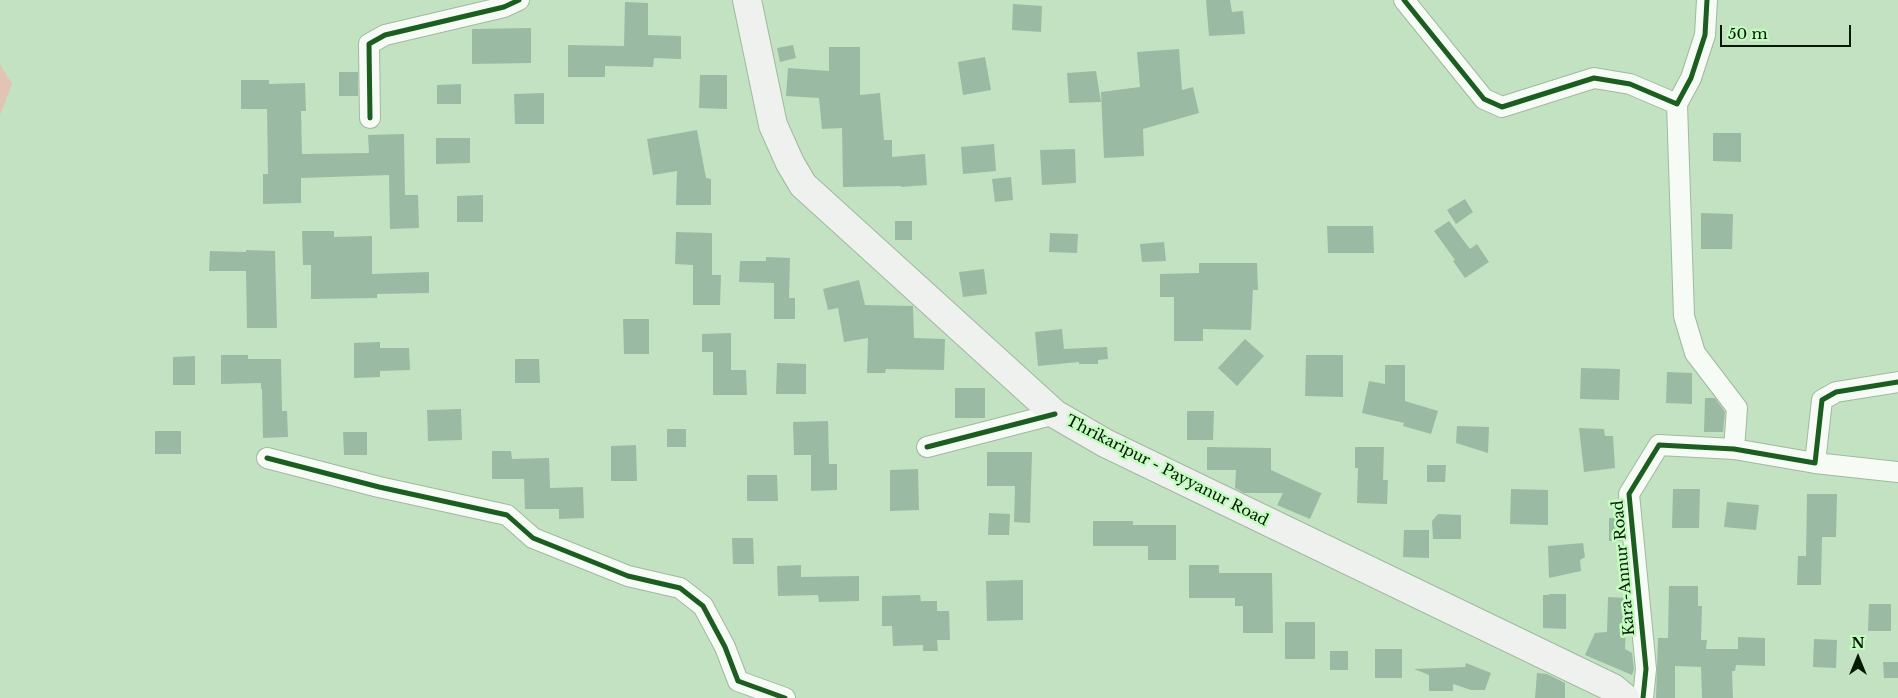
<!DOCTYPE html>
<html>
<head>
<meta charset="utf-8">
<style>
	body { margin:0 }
	#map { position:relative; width:1898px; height:698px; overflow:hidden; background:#c3e2c1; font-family:"Libre Baskerville",serif }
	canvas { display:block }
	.north { position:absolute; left:1833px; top:633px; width:50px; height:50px; -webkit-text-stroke:4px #c4fdc0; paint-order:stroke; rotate:0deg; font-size:14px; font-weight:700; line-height:20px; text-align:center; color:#051904 }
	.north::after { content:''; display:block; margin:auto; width:18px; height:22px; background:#051904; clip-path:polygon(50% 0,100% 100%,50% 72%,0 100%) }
	.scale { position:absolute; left:1720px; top:25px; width:131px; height:22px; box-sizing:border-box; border:2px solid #051904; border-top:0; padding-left:6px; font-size:15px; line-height:18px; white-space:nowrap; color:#051904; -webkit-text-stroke:4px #c4fdc0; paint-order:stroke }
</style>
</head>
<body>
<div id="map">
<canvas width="1898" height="698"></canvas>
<div class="north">N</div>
<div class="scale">50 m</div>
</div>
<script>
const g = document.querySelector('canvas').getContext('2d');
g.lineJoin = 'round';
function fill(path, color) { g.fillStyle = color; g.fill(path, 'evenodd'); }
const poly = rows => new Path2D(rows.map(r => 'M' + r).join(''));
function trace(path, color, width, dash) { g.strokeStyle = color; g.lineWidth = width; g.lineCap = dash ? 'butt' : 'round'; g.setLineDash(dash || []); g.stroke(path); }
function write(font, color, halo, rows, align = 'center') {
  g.font = font + ' "Libre Baskerville",serif'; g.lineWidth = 5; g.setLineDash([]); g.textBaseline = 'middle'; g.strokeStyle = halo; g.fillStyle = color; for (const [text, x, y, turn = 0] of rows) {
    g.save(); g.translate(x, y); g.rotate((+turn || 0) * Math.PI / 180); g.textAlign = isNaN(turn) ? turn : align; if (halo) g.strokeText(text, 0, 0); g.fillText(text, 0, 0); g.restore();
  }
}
fill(poly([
	[0,64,12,84,0,115]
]), '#e1c4b3');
fill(poly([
	[1206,0,1230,0,1232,12,1243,11,1245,34,1209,36],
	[625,2,648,3,648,35,681,36,681,59,654,58,653,67,605,66,605,77,568,77,568,45,624,46],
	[1013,4,1042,6,1041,32,1012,30],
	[531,28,531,63,472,64,472,29],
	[793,45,796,58,780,62,777,48],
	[829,47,860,47,860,95,880,93,884,140,892,140,892,157,925,154,927,185,901,187,901,186,843,187,842,128,822,129,819,98,786,96,788,68,829,71],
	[1179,49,1182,90,1193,87,1199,113,1143,129,1144,156,1104,158,1101,92,1140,87,1137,52],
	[985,57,991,90,963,95,958,62],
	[1096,71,1101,102,1069,103,1067,73],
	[339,72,358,72,358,96,339,96],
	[700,75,727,75,727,109,699,108],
	[241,80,269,80,269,84,305,83,306,111,301,111,302,154,369,153,368,135,404,134,405,195,418,195,419,228,390,229,389,175,301,178,301,203,263,204,263,174,268,174,267,109,241,109],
	[461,84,461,104,437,104,437,85],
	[544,93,544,124,515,124,514,94],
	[697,130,706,178,711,179,711,205,676,205,677,171,653,175,647,139],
	[1713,133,1741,133,1741,162,1713,161],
	[436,138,470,138,470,163,436,164],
	[994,144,996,171,963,174,961,147],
	[1075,149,1076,183,1042,185,1040,150],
	[1011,177,1013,200,995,202,992,179],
	[483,195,483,222,457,222,457,196],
	[1465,199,1473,212,1456,224,1447,210],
	[1701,213,1733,214,1732,249,1701,249],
	[895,221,912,221,912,240,895,240],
	[1449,221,1470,249,1477,244,1489,262,1465,278,1453,261,1455,260,1434,231],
	[1327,226,1373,226,1374,253,1328,253],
	[302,231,334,231,334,237,372,236,372,274,429,272,429,293,377,294,377,298,311,299,311,265,303,265],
	[676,232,712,233,712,275,721,275,720,305,693,305,693,265,675,264],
	[1050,233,1078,234,1077,253,1049,252],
	[1164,242,1166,261,1142,262,1140,244],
	[246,250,275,251,277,328,247,328,246,271,209,271,210,251,246,252],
	[766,257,790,258,789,298,795,298,795,319,774,319,774,283,739,282,740,261,766,261],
	[1199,263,1257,263,1258,290,1253,290,1251,330,1203,329,1203,341,1174,341,1174,297,1160,297,1160,274,1199,273],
	[984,269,987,294,963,297,959,272],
	[859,280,865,305,913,306,914,338,945,339,944,370,886,369,885,373,867,373,868,338,844,342,838,308,828,310,823,289],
	[623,319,649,319,649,354,624,354],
	[1062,329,1064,349,1107,347,1108,359,1098,360,1098,364,1079,364,1079,362,1038,366,1035,332],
	[731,333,731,370,746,370,747,395,713,395,713,352,702,352,702,334],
	[1245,339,1264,356,1237,386,1218,368],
	[380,342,380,348,409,348,410,370,380,371,380,377,354,378,354,343],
	[221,355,248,355,248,359,281,359,282,411,287,411,288,437,263,438,262,389,261,389,261,383,221,384],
	[1306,355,1343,355,1343,397,1305,396],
	[195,356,195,385,173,385,173,357],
	[515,359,539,359,540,383,515,383],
	[777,363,806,364,806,394,776,394],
	[1385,365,1405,365,1405,401,1438,411,1431,434,1403,426,1404,423,1362,413,1369,381,1385,384],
	[1581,368,1620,369,1619,400,1580,399],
	[1667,372,1692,373,1692,404,1666,403],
	[955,388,985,388,985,418,955,418],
	[1705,398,1715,398,1725,412,1723,432,1704,432],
	[461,409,462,440,428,441,427,410],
	[1187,411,1214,411,1213,440,1187,440],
	[828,421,829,464,837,464,837,490,811,491,811,455,794,455,793,422],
	[1457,426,1489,427,1488,453,1456,443],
	[1579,428,1604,429,1605,436,1613,436,1615,468,1584,472],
	[667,429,686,429,686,447,667,447],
	[155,431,181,431,181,454,155,454],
	[343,432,367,432,367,455,344,455],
	[636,445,637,481,611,481,611,446],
	[1207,447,1271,448,1271,470,1323,494,1321,494,1310,519,1277,505,1283,493,1244,493,1235,488,1236,470,1207,470],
	[1355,447,1384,447,1383,480,1388,480,1387,504,1357,503,1358,468,1355,468],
	[492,451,511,451,512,459,549,458,550,488,583,487,584,518,559,519,559,509,525,509,524,479,492,479],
	[987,452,1032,452,1030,523,1014,522,1015,486,987,486],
	[1427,465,1446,465,1445,482,1427,482],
	[918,469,919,510,890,511,890,470],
	[747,475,777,475,778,501,747,501],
	[1511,489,1548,490,1548,525,1510,524],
	[1673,489,1700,489,1699,528,1672,528],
	[1807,494,1837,494,1836,537,1822,537,1821,585,1797,585,1798,556,1806,556],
	[1727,502,1759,505,1756,530,1724,527],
	[989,513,1010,514,1009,535,988,535],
	[1438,514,1461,515,1461,539,1433,539,1432,521],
	[1609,518,1619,518,1622,541,1609,541],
	[1093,521,1133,521,1133,525,1176,525,1176,560,1148,560,1148,546,1093,546],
	[1404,530,1429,530,1429,558,1403,557],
	[732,538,753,538,754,564,733,564],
	[1583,543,1585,557,1580,560,1581,571,1549,578,1548,546],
	[801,565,801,577,859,576,859,601,819,602,818,595,778,596,777,566],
	[1189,565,1219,565,1219,573,1272,573,1273,633,1243,633,1243,606,1235,606,1235,598,1189,598],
	[1023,580,1023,620,987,621,986,581],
	[1669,586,1698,586,1698,606,1702,606,1701,640,1707,640,1706,649,1738,649,1738,637,1765,638,1765,666,1736,665,1735,671,1732,671,1733,698,1702,698,1701,667,1675,666,1675,698,1656,698,1658,638,1668,638],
	[1549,594,1566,594,1566,629,1543,628,1543,595,1549,595],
	[920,595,921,601,937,601,937,611,949,611,950,640,937,640,938,651,923,651,923,645,893,646,892,626,882,626,882,596],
	[1608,597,1627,598,1625,649,1632,653,1634,669,1632,675,1585,655,1595,633,1607,632],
	[1869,604,1891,604,1891,631,1868,631],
	[1285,622,1315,622,1315,659,1285,659],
	[1814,639,1837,640,1836,668,1813,667],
	[1375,649,1402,649,1402,678,1375,678],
	[1330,651,1348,651,1348,670,1330,670],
	[1883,662,1898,662,1898,678,1884,678],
	[1466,663,1491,673,1485,690,1471,690,1453,684,1453,691,1429,691,1429,675,1414,669,1465,667],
	[1537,673,1547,674,1565,683,1565,698,1535,698]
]), '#9bbaa3');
const minor = poly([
	[1404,0,1484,99,1502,107,1594,78,1630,84,1677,104,1691,78,1705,35,1707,0],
	[1677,104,1684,316,1695,353,1737,408,1734,449],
	[370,118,369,44,385,35,504,7,519,0],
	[927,447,1055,414],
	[267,458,379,487,507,515,533,538,628,576,680,588,703,606,725,647,738,681,785,698],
	[1815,463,1898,472],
	[1643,698,1646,669,1629,494,1659,445,1734,449,1815,463,1822,400,1836,392,1898,382]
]);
const secondary = poly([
	[747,0,773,125,790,163,803,185,1055,414,1105,443,1613,688,1625,698]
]);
trace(minor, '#a0b99f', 22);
trace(secondary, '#a0b99f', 30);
trace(minor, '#f6fbf6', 20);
trace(secondary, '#eef1ee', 28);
trace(poly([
	[1404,0,1484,99,1502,107,1594,78,1630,84,1677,104,1691,78,1705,35,1707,0],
	[370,118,369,44,385,35,504,7,519,0],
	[927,447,1055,414],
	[267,458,379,487,507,515,533,538,628,576,680,588,703,606,725,647,738,681,785,698],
	[1643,698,1646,669,1629,494,1659,445,1734,449,1815,463,1822,400,1836,392,1898,382]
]), '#1b5e20', 5);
write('15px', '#051904', '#c4fdc0', [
	["Thrikaripur - Payyanur Road",1167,471,27],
	["Kara-Annur Road",1624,568,-95]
]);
</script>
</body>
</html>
